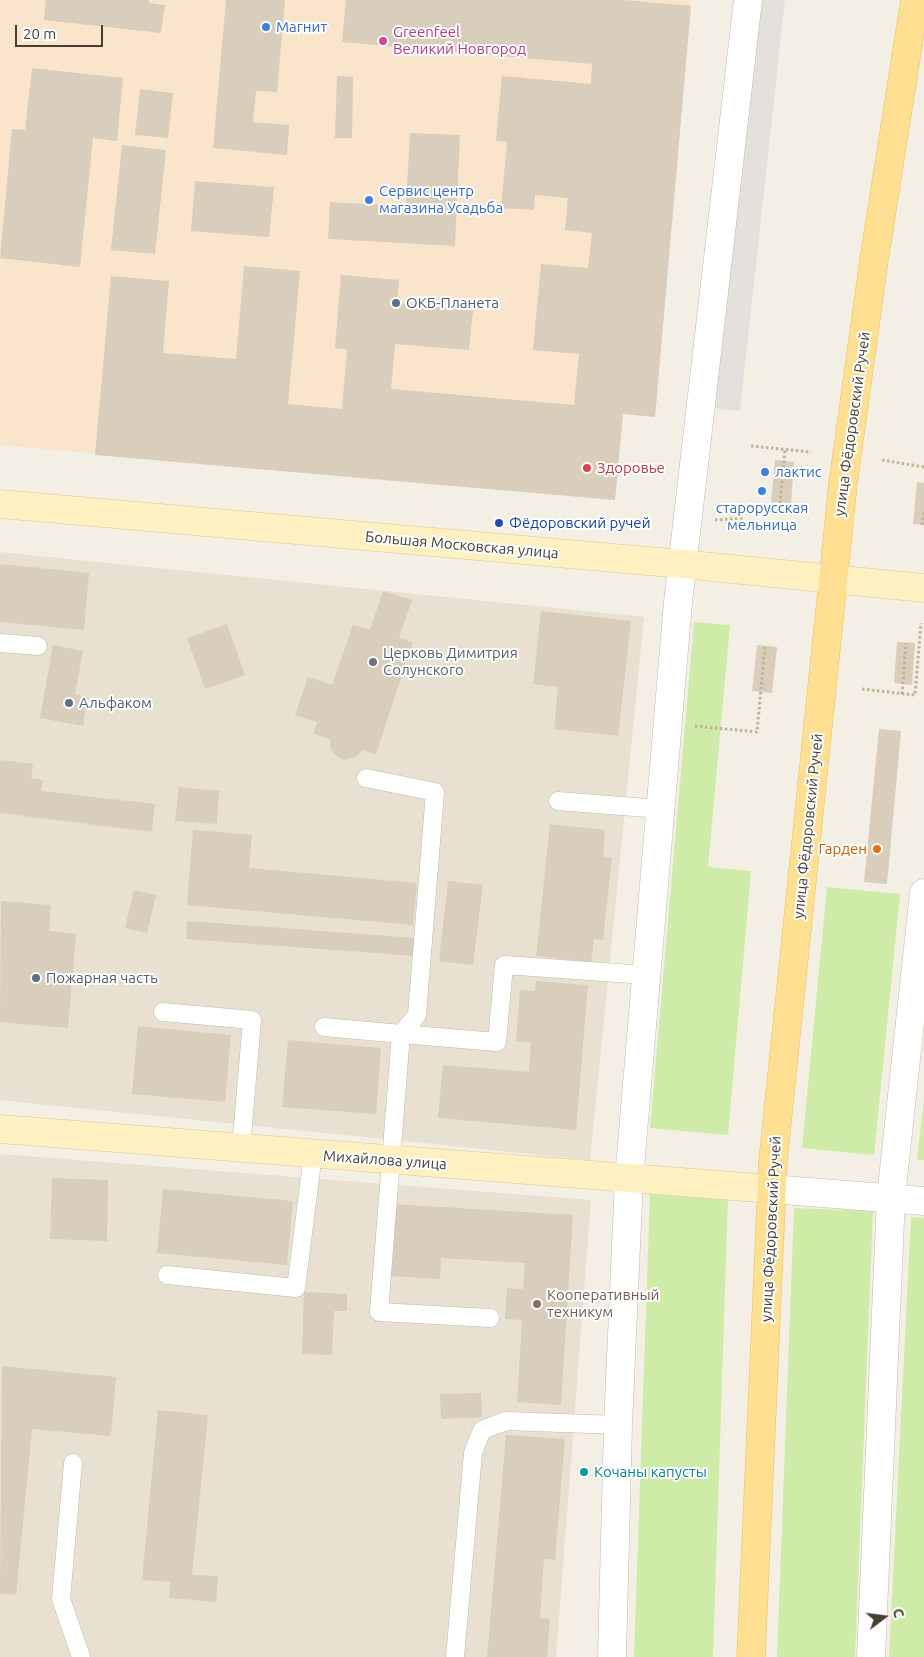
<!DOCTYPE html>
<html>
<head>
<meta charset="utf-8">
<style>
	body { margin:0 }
	#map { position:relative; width:924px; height:1657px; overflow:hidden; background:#f4efe4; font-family:Ubuntu,sans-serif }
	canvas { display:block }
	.north { position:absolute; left:859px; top:1592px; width:50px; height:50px; -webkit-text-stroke:4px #fff; paint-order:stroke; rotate:75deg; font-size:14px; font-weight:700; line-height:20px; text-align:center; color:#463e33 }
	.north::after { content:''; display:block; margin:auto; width:18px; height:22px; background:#463e33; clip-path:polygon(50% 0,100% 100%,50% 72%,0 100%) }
	.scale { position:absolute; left:15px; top:25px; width:88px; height:22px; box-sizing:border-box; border:2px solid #463e33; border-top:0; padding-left:6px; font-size:15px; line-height:18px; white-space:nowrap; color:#463e33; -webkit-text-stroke:4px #fff; paint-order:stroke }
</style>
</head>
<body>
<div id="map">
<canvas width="924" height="1657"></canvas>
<div class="north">С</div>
<div class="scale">20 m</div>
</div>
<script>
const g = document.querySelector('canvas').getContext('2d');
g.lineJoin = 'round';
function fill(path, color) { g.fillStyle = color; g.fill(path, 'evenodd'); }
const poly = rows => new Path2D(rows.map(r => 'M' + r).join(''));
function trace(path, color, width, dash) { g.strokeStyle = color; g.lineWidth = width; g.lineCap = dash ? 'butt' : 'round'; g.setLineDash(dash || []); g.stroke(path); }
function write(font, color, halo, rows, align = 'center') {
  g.font = font + ' Ubuntu,sans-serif'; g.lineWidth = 4; g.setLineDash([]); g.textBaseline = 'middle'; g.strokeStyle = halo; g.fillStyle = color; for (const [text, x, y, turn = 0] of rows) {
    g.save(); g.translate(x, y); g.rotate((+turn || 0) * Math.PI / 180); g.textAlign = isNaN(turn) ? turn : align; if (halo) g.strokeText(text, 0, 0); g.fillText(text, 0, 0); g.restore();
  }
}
fill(poly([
	[0,552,644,617,590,1160,0,1100],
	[0,1154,591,1200,556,1657,0,1657]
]), '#e8e1d1');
fill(poly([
	[0,0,691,0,655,417,623,414,615,500,0,445]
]), '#f8e5cc');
fill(poly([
	[694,622,730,625,708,867,751,871,728,1135,650,1128],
	[827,887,900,894,874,1155,802,1148],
	[924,1099,924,1160,917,1160],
	[650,1193,728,1196,713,1657,634,1657],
	[794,1208,873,1211,855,1657,777,1657],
	[911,1217,924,1218,924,1657,889,1657]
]), '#ceeca8');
fill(poly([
	[757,0,785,0,740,411,712,408]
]), '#e4e1dd');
fill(poly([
	[46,0,149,0,149,3,165,5,161,33,44,20],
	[226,0,285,0,277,92,256,91,253,122,289,125,287,155,213,148],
	[346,0,625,0,691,6,655,417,623,414,615,500,95,455,111,276,169,281,163,353,236,359,244,266,300,271,288,404,342,409,347,349,335,348,341,275,399,280,397,303,473,310,469,350,395,344,391,389,574,405,579,354,533,350,541,264,588,268,592,233,565,230,568,198,535,195,534,210,501,208,507,142,496,141,502,76,591,84,592,64,342,42],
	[32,68,123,78,117,141,93,138,80,267,0,258,12,129,25,130],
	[337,76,353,77,352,138,335,138],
	[140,89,173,93,168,138,135,135],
	[410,133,460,135,455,246,328,239,330,202,406,206],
	[122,145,166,150,155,254,111,250],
	[195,181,274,187,269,237,191,231],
	[775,460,794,462,791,503,771,502],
	[917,482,924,483,924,525,913,524],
	[0,564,89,573,84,630,0,622],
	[383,591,412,600,399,638,413,642,376,754,362,750,356,757,344,760,338,757,331,750,330,739,313,734,317,722,295,715,308,677,332,685,353,625,370,630],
	[541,611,631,621,618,736,554,729,558,687,533,684],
	[227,624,245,675,205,689,187,638],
	[897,642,915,643,912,685,894,683],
	[53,645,83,651,75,694,88,697,83,726,40,718],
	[757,645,777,647,772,693,752,691],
	[879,729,901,731,887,884,864,882],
	[0,760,33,764,31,778,43,780,41,791,155,804,152,832,0,813],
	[179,787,219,791,217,824,175,821],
	[550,824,605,830,603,857,612,858,603,940,594,939,591,962,536,956],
	[193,830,252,835,249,868,417,883,413,925,187,905],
	[448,881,483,885,473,965,439,961],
	[134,890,156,895,147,933,125,928],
	[1,901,51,905,49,931,76,934,68,1028,0,1022],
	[187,921,416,938,415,956,186,939],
	[536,981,588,985,576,1130,438,1118,443,1065,529,1072,531,1042,516,1041,520,990,535,991],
	[138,1026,231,1035,225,1102,132,1094],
	[288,1040,381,1048,376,1114,282,1107],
	[52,1178,108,1180,107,1241,50,1239],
	[163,1189,293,1201,287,1265,157,1253],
	[393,1204,573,1215,561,1405,517,1402,522,1320,505,1319,507,1288,523,1289,525,1263,441,1258,440,1279,389,1276],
	[304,1292,347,1294,347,1311,334,1311,332,1355,302,1354],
	[2,1366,116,1377,111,1436,32,1429,16,1595,0,1593],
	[481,1393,482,1417,441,1419,440,1394],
	[158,1410,208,1415,192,1575,218,1576,216,1602,169,1598,170,1582,142,1580],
	[506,1435,565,1439,555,1560,544,1559,540,1618,550,1619,547,1657,487,1657]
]), '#d9cdbb');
const lane = poly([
	[0,643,38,646],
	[366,778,435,792,417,1015,401,1034],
	[558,801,660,809],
	[163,1012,252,1020,241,1149],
	[324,1027,401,1034,379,1312,490,1318],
	[401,1034,497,1042,504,965,646,975],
	[167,1275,296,1288,313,1154],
	[73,1463,61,1599,81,1657],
	[455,1657,473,1453,482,1430,506,1421,618,1425]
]);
const street = poly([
	[771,1189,924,1201],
	[612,1657,618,1425,629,1179,678,602,748,0],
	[871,1657,891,1197,924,893]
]);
const secondary = poly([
	[0,504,682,564,924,588],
	[0,1129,771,1189]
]);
const primary = poly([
	[751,1657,773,1161,843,484,874,260,915,0]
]);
trace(lane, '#c3b9a9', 19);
trace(street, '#c3b9a9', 29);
trace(secondary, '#dbc691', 29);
trace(primary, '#eebf57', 29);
trace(poly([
	[751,446,811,452],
	[882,460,924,467],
	[780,503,785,449],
	[715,520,744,518],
	[922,525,924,511],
	[862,689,915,695,921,623],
	[902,694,906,643],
	[695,726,757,732,765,646]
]), '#c3b295', 3, [2.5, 2.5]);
trace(lane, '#fff', 18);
trace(street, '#fff', 28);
trace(secondary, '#fff0c2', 28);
trace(primary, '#ffdf91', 28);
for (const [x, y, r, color] of [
	[266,27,5,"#3f7fe0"],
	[383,41,5,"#d1479c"],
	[369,200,5,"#3f7fe0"],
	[396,303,5,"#5c6f8a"],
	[587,468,5,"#e0444e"],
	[765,472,5,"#3f7fe0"],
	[762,491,5,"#3f7fe0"],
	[499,523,5,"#1a4fb4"],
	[373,662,5,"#6b7280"],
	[69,703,5,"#5c6f8a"],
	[877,849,5,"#e8710a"],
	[36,978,5,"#5c6f8a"],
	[537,1304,5,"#8d6e63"],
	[584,1472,5,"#0f9aa8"]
]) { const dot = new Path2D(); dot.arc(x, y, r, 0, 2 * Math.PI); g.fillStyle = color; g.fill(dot); trace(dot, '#fff', 2); }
write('15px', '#366cbe', '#fff', [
	["Магнит",276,27],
	["Сервис центр",379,191],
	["магазина Усадьба",379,208],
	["лактис",775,472],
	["старорусская",762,508,"center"],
	["мельница",762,525,"center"]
], 'left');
write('15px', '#b23c85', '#fff', [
	["Greenfeel",393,32],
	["Великий Новгород",393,49]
], 'left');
write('15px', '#4e5e75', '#fff', [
	["ОКБ-Планета",406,303],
	["Альфаком",79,703],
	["Пожарная часть",46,978]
], 'left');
write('15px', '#463e33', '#fff', [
	["улица Фёдоровский Ручей",852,424,-82],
	["Большая Московская улица",462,545,5],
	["улица Фёдоровский Ручей",808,826,-84],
	["Михайлова улица",385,1160,4],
	["улица Фёдоровский Ручей",771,1229,-87]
]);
write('15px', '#be3a42', '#fff', [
	["Здоровье",597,468]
], 'left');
write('15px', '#164399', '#fff', [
	["Фёдоровский ручей",509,523]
], 'left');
write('15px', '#5b616d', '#fff', [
	["Церковь Димитрия",383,653],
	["Солунского",383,670]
], 'left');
write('15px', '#c56008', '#fff', [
	["Гарден",867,849]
], 'right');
write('15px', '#785e54', '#fff', [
	["Кооперативный",547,1295],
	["техникум",547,1312]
], 'left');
write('15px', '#0d838f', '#fff', [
	["Кочаны капусты",594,1472]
], 'left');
</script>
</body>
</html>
